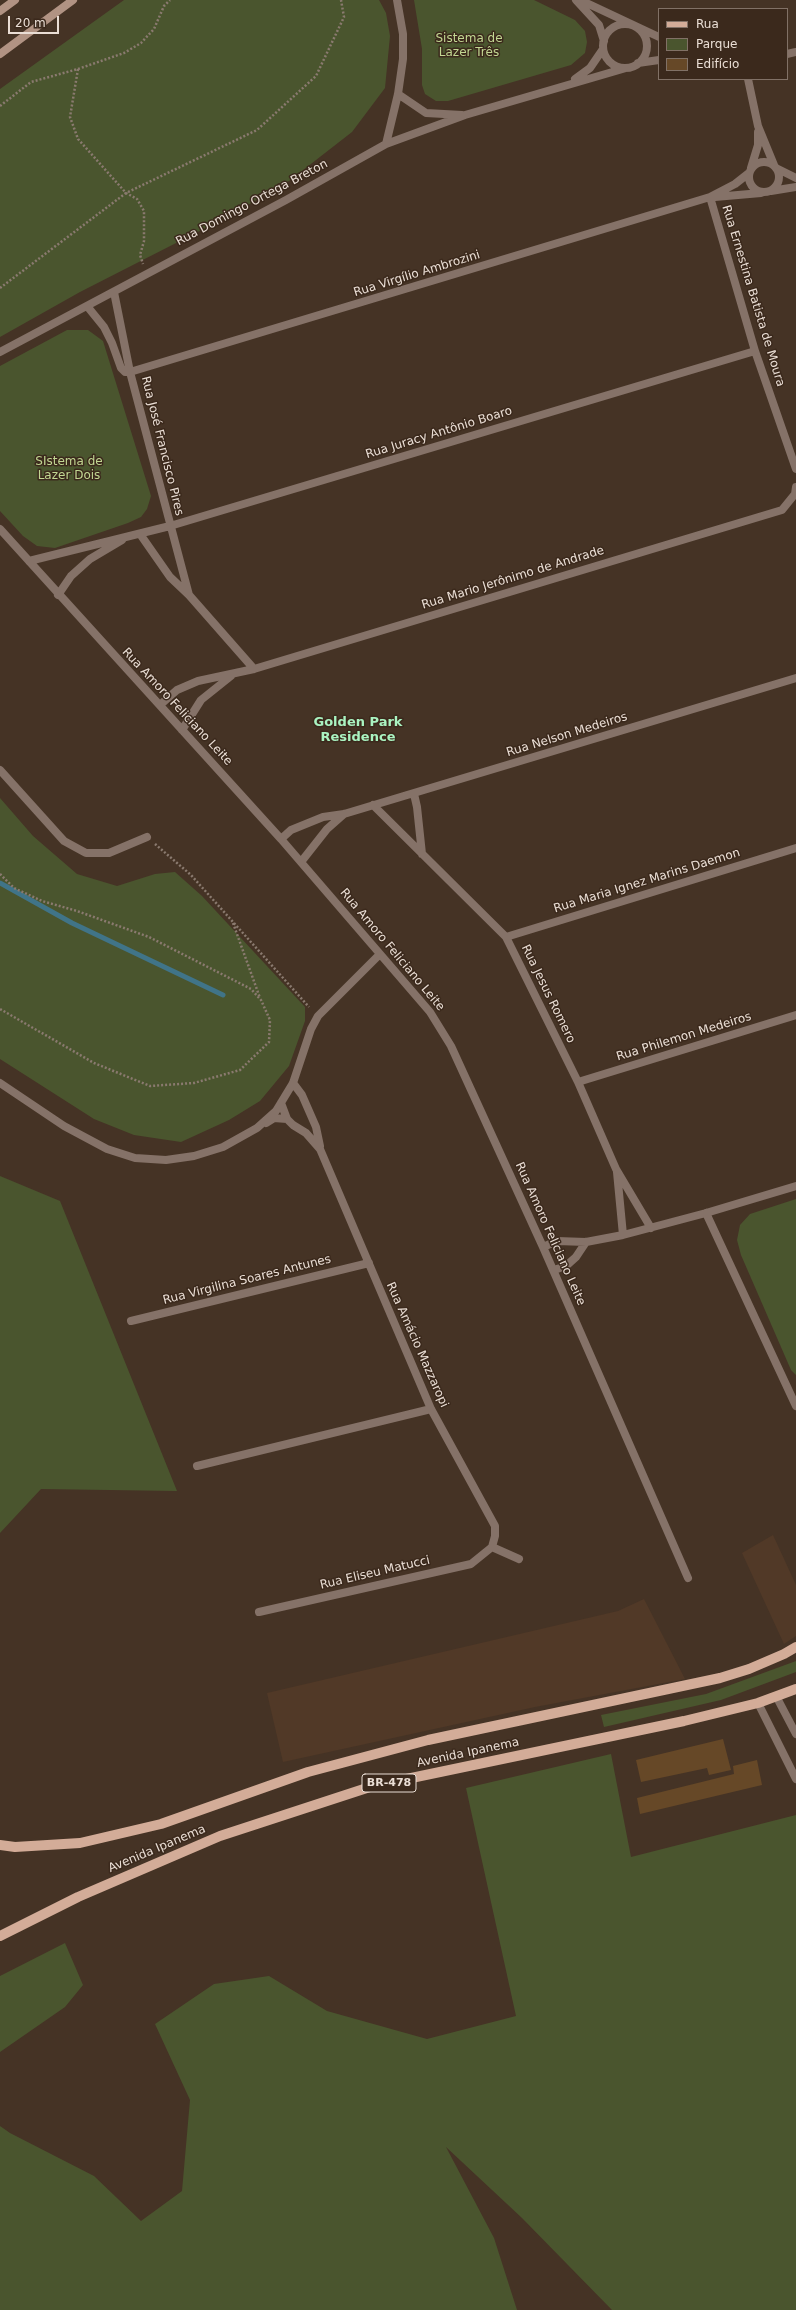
<!DOCTYPE html>
<html>
<head>
<meta charset="utf-8">
<style>
	body { margin:0 }
	#map { position:relative; width:796px; height:2310px; overflow:hidden; background:#453325; font-family:"DejaVu Sans",sans-serif }
	canvas { display:block }
	.legend { position:absolute; left:658px; top:8px; width:130px; height:72px; box-sizing:border-box; background:#3b291c; border:1px solid #817166; margin:0; padding:5px 7px; list-style:none; font-size:12px; color:#eaded5 }
	.legend li { display:flex; align-items:center; gap:8px; height:20px }
	.legend b { width:20px; border:1px solid #817166 }
	.scale { position:absolute; left:8px; top:16px; width:51px; height:18px; box-sizing:border-box; border:2px solid #eaded5; border-top:0; padding-left:5px; font-size:12px; line-height:14px; white-space:nowrap; color:#eaded5; -webkit-text-stroke:3px #3b291c; paint-order:stroke }
</style>
</head>
<body>
<div id="map">
<canvas width="796" height="2310"></canvas>
<ul class="legend">
<li><b style="height:5px;background:#d3ac98"></b>Rua</li>
<li><b style="height:11px;background:#4a552e"></b>Parque</li>
<li><b style="height:11px;background:#664827"></b>Edifício</li>
</ul>
<div class="scale">20 m</div>
</div>
<script>
const g = document.querySelector('canvas').getContext('2d');
g.lineJoin = 'round';
function fill(path, color) { g.fillStyle = color; g.fill(path, 'evenodd'); }
const poly = rows => new Path2D(rows.map(r => 'M' + r).join(''));
function trace(path, color, width, dash) { g.strokeStyle = color; g.lineWidth = width; g.lineCap = dash ? 'butt' : 'round'; g.setLineDash(dash || []); g.stroke(path); }
function write(font, color, halo, rows, align = 'center') {
  g.font = font + ' "DejaVu Sans",sans-serif'; g.lineWidth = 3; g.setLineDash([]); g.textBaseline = 'middle'; g.strokeStyle = halo; g.fillStyle = color; for (const [text, x, y, turn = 0] of rows) {
    g.save(); g.translate(x, y); g.rotate((+turn || 0) * Math.PI / 180); g.textAlign = isNaN(turn) ? turn : align; if (halo) g.strokeText(text, 0, 0); g.fillText(text, 0, 0); g.restore();
  }
}
fill(poly([
	[773,1535,796,1585,796,1636,784,1644,742,1553],
	[644,1599,685,1679,535,1707,283,1762,267,1693,618,1611]
]), '#513927');
fill(poly([
	[124,0,379,0,386,13,390,36,385,88,352,132,289,181,229,216,80,292,0,337,0,89],
	[414,0,534,0,575,20,585,31,587,42,585,53,571,65,448,101,436,101,425,94,422,85,422,49],
	[67,330,88,330,103,341,151,496,147,509,141,517,128,523,55,548,37,546,23,536,0,511,0,366],
	[0,798,33,836,77,874,117,886,155,874,175,872,202,896,305,1007,305,1021,289,1066,260,1101,229,1120,181,1142,134,1135,94,1119,0,1059],
	[0,1176,60,1201,177,1491,41,1489,0,1533],
	[796,1199,796,1375,791,1370,741,1255,737,1240,740,1225,750,1214],
	[796,1661,796,1672,721,1700,604,1727,601,1715,706,1694],
	[611,1754,631,1857,796,1815,796,2310,612,2310,522,2218,446,2147,494,2238,517,2310,0,2310,0,2126,10,2133,94,2176,141,2221,182,2191,190,2100,155,2024,214,1984,269,1976,327,2011,427,2039,516,2016,466,1788],
	[65,1943,83,1985,65,2007,0,2052,0,1976]
]), '#4a552e');
trace(poly([
	[0,883,72,923,223,995]
]), '#407488', 5);
fill(poly([
	[723,1739,731,1770,709,1775,707,1768,641,1782,636,1760],
	[757,1760,762,1785,640,1814,637,1798,734,1774,733,1766]
]), '#664827');
trace(poly([
	[78,69,70,117,78,139,126,193,137,199,144,211,144,241,140,255,143,264],
	[0,106,31,82,78,69,124,53,141,43,154,29,164,6,170,0],
	[0,288,126,193,257,130,316,76,344,17,341,0],
	[155,844,191,875,309,1007],
	[0,874,14,888,42,901,77,911,149,937,251,989,261,1000,270,1020,269,1042,240,1070,194,1083,150,1086,94,1063,0,1009],
	[233,923,260,998]
]), '#8a7a6f', 2.5, [2, 2]);
trace(poly([
	[576,0,599,25,604,41],
	[580,0,659,37],
	'603 46a22 22 0 1 1 44 0a22 22 0 1 1-44 0Z',
	[787,54,796,52],
	[638,63,659,60],
	[575,79,590,68,603,49],
	[748,79,758,126,774,165],
	[398,94,426,113,462,115],
	[386,144,465,115,626,68],
	'749 177a15 15 0 1 1 30 0a15 15 0 1 1-30 0Z',
	[751,168,758,145,758,132],
	[776,168,796,178],
	[771,191,796,187],
	[710,197,755,351,796,469],
	[715,197,761,193],
	[114,292,130,372,189,595],
	[87,306,104,327,112,343,121,368,125,372,130,372,710,197,735,184,749,173],
	[0,352,286,200,386,144,398,94,403,59,403,34,397,0],
	[0,529,281,839,430,1012,451,1046,543,1247,688,1578],
	[140,534,170,577,189,595,254,669],
	[29,561,170,526,755,351],
	[58,595,71,576,90,559,122,540],
	[160,705,177,690,198,681,254,669,782,510,795,494,796,487],
	[182,730,201,700,231,676],
	[0,770,64,841,86,853,109,853,147,837],
	[414,794,417,807,422,854],
	[373,805,506,937,578,1082,616,1169,651,1228],
	[281,839,291,830,323,817,344,814,796,678],
	[301,862,327,829,344,814],
	[506,937,796,848],
	[578,1082,796,1015],
	[0,1083,64,1126,107,1149,135,1158,166,1160,194,1156,223,1147,257,1128,276,1111,293,1083,311,1029,318,1016,380,954],
	[293,1083,302,1095,316,1127,320,1146],
	[266,1123,274,1118,287,1119],
	[617,1172,623,1235],
	[706,1213,796,1406],
	[543,1247,557,1241,586,1242,623,1235,706,1213,796,1186],
	[554,1270,566,1266,576,1257,586,1242],
	[131,1321,369,1263],
	[197,1466,431,1409],
	[492,1547,519,1559],
	[259,1612,471,1564,492,1547,495,1536,495,1526,431,1409,320,1149,306,1133,293,1125,287,1119,281,1103],
	[776,1696,796,1734],
	[758,1703,796,1779]
]), '#857268', 8);
trace(poly([
	[0,11,15,0],
	[0,54,73,0]
]), '#b19383', 8);
trace(poly([
	[0,1845,15,1847,80,1843,161,1824,308,1772,428,1740,720,1678,749,1669,784,1654,796,1647],
	[0,1936,78,1897,220,1836,373,1786,684,1721,758,1703,796,1689]
]), '#d3ac98', 10);
for (const [x, y, w] of [
	[389,1783,54]
]) { const box = new Path2D(); box.roundRect(x - w / 2, y - 9, w, 18, 3); g.fillStyle = '#3b291c'; g.fill(box); trace(box, '#eaded5', 1); }
write('bold 11px', '#eaded5', null, [
	["BR-478",389,1783]
]);
write('12px', '#c2d792', '#3b291c', [
	["Sistema de",469,39],
	["Lazer Três",469,53],
	["SIstema de",69,462],
	["Lazer Dois",69,476]
]);
write('12px', '#eaded5', '#3b291c', [
	["Rua Domingo Ortega Breton",252,203,-28],
	["Rua Virgílio Ambrozini",417,274,-17],
	["Rua Ernestina Batista de Moura",753,296,73],
	["Rua Juracy Antônio Boaro",439,433,-17],
	["Rua José Francisco Pires",162,446,76],
	["Rua Mario Jerônimo de Andrade",513,578,-17],
	["Rua Amoro Feliciano Leite",177,707,47],
	["Rua Nelson Medeiros",567,735,-17],
	["Rua Maria Ignez Marins Daemon",647,881,-17],
	["Rua Amoro Feliciano Leite",392,950,50],
	["Rua Jesus Romero",548,994,64],
	["Rua Philemon Medeiros",684,1037,-17],
	["Rua Amoro Feliciano Leite",550,1234,66],
	["Rua Virgilina Soares Antunes",247,1280,-14],
	["Rua Amácio Mazzaropi",417,1345,66],
	["Rua Eliseu Matucci",375,1573,-13],
	["Avenida Ipanema",468,1753,-12],
	["Avenida Ipanema",157,1849,-23]
]);
write('bold 13px', '#aaf3c1', '#3b291c', [
	["Golden Park",358,723],
	["Residence",358,738]
]);
</script>
</body>
</html>
